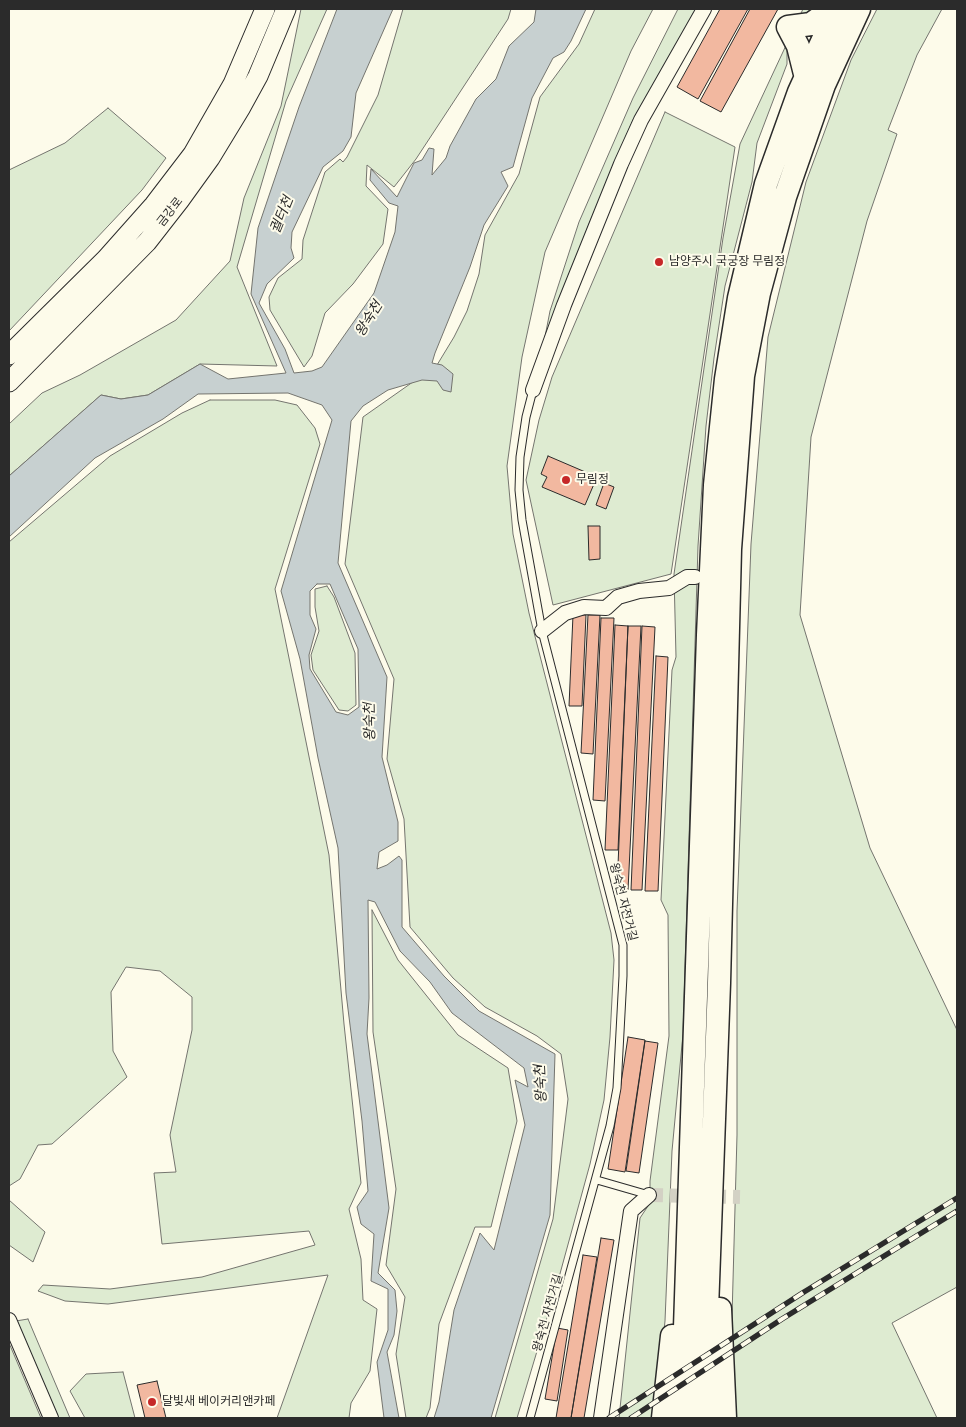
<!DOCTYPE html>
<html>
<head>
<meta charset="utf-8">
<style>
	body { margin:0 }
	#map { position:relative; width:966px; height:1427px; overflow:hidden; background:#fdfbea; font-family:Rubik,sans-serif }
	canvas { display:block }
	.frame { position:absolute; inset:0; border:10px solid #2b2b2b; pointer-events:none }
</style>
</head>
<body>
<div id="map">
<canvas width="966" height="1427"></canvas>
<div class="frame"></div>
</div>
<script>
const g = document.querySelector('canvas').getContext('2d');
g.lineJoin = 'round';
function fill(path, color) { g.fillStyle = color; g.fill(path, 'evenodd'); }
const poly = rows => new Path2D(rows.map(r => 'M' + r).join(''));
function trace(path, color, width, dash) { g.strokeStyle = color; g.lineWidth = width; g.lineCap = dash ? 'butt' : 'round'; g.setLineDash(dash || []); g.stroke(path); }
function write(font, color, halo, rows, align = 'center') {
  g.font = font + ' Rubik,"Noto Sans KR",sans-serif'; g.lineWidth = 4; g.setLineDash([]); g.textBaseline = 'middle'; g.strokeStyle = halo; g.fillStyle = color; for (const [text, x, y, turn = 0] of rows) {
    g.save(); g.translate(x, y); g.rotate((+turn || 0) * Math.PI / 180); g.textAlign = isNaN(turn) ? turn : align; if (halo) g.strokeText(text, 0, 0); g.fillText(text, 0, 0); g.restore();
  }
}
const green = poly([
	[301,9,327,9,286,101,237,267,277,366,200,364,148,395,121,399,101,395,9,476,9,424,42,393,80,375,176,320,230,261,244,198,281,106,301,9],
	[403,9,511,9,508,19,416,159,394,187,367,165,366,186,388,209,383,244,353,284,325,313,312,356,304,367,270,310,269,297,278,278,302,259,303,240,325,172,340,159,343,162,347,157,378,95,403,9],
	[595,9,653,9,631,51,545,252,522,357,507,466,513,534,529,613,611,933,614,960,610,1037,604,1100,590,1164,558,1281,517,1418,495,1418,553,1219,568,1099,561,1054,537,1036,485,1007,453,978,410,927,404,819,387,759,394,679,345,564,363,417,437,365,454,337,467,311,479,274,485,235,519,174,540,97,579,44,595,9],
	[678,9,696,9,633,120,589,224,543,347,550,311,579,222,633,98,678,9],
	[803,9,811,9,803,16,787,49,787,64,757,143,752,182,725,286,714,358,706,426,698,546,683,1034,672,1151,665,1321,655,1418,619,1418,640,1218,650,1203,650,1181,669,1036,668,915,661,900,672,670,676,657,674,574,723,238,740,144,803,9],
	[877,9,942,9,917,55,888,130,897,134,867,221,811,437,800,615,870,848,957,1030,957,1287,892,1323,937,1418,734,1418,732,1317,737,1135,737,911,751,544,768,337,806,182,851,60,877,9],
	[108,108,166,158,142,190,9,331,9,170,65,143,108,108],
	[665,112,735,147,671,574,553,605,526,480,539,420,552,377,665,112],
	[210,400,275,400,297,405,315,428,320,444,275,589,329,855,344,1024,361,1183,349,1209,361,1259,363,1300,377,1309,370,1371,351,1403,349,1418,277,1418,328,1275,108,1304,65,1301,38,1291,43,1285,110,1289,202,1277,315,1245,309,1231,162,1244,154,1173,176,1172,170,1135,192,1030,192,997,160,971,126,967,111,992,113,1051,127,1077,52,1144,38,1145,20,1179,9,1186,9,542,110,456,182,413,210,400],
	[327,586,334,597,355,653,356,705,348,711,339,710,313,670,311,655,319,631,315,607,315,589,327,586],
	[372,910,398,960,458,1035,508,1068,517,1121,491,1227,475,1227,439,1324,430,1408,426,1418,406,1418,396,1354,405,1297,386,1265,396,1189,373,1032,372,910],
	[9,1200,45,1232,33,1262,9,1245,9,1200],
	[28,1319,70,1418,58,1418,16,1321,28,1319],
	[9,1343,41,1418,9,1418,9,1343],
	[123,1372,135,1418,85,1418,70,1391,86,1374,123,1372]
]);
fill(green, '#deebd1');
trace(green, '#74746e', 1);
const water = poly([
	[337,9,393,9,356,93,351,137,343,151,323,167,292,232,291,248,294,258,267,284,259,303,285,349,294,373,312,371,322,367,374,293,395,232,398,206,389,203,370,180,371,169,397,197,414,163,422,160,429,148,434,149,432,175,446,158,450,146,476,99,496,79,509,46,534,22,536,9,586,9,571,41,564,52,553,58,532,98,513,167,501,172,508,186,484,225,470,267,435,353,432,363,442,365,453,374,451,392,443,390,437,381,422,380,388,390,363,406,351,421,338,563,387,677,382,757,398,822,398,841,379,852,377,869,387,865,399,856,402,860,402,927,444,976,479,1011,555,1054,550,1215,491,1418,434,1418,439,1402,454,1310,480,1233,494,1250,525,1125,515,1080,528,1087,524,1068,452,1013,430,982,400,951,375,902,368,900,369,998,367,1034,389,1208,378,1273,395,1290,397,1311,394,1335,387,1352,399,1418,384,1418,377,1362,388,1330,388,1289,371,1281,374,1234,361,1224,357,1207,368,1191,362,1121,346,993,338,848,318,758,300,659,281,591,332,420,322,405,288,393,198,394,163,419,95,458,9,537,9,476,101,395,121,399,148,395,200,364,228,379,286,373,251,294,258,228,299,107,337,9],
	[317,584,330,584,358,649,359,707,348,715,336,712,310,669,309,655,316,629,310,615,310,591,317,584]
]);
fill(water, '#c7d0d0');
trace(water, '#74746e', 1);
const building = poly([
	[720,9,748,9,698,99,677,87,720,9],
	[750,9,778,9,721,112,700,101,750,9],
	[548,456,597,477,585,505,542,487,547,477,541,474,548,456],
	[604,483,614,487,606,509,596,505,604,483],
	[588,526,600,526,600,559,589,560,588,526],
	[573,615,586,615,582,706,569,706,573,615],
	[588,615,600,615,593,754,581,753,588,615],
	[601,618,614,618,605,801,593,800,601,618],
	[615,625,628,626,618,850,605,850,615,625],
	[628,626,641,626,628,890,617,889,628,626],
	[642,626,655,627,642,890,631,890,642,626],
	[656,656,668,657,658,891,645,891,656,656],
	[628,1037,645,1040,625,1172,608,1169,628,1037],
	[645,1041,658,1043,639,1173,626,1171,645,1041],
	[601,1238,614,1240,584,1418,571,1418,601,1238],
	[583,1255,597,1257,571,1418,556,1418,583,1255],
	[557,1328,568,1330,557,1401,545,1399,557,1328],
	[157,1381,166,1418,145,1418,137,1385,157,1381]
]);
fill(building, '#f2b8a0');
trace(building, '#2b2b2b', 1);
trace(poly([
	[649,1195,740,1197]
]), '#d3d1c4', 14, [14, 7]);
const service = poly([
	[597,1180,649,1195],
	[530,1418,610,1126,617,1088,623,976,623,945,542,631,522,520,519,490,520,457,526,417,533,390]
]);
const minor = poly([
	[533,390,564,305,621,164,641,120,704,9],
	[542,631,565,613,584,607,606,608,618,597,639,591,669,588,687,577,695,577],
	[9,1320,51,1418],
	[601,1418,631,1211,649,1195]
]);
const secondary = poly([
	[9,355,106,259,154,205,193,154,233,84,265,9],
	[9,382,147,242,179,201,210,158,241,107,258,76,286,9]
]);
const trunk = poly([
	[806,78,798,46,788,27,811,24,832,9],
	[720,1309,725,1418],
	[663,1418,672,1336],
	[682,1418,708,635,715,485,726,379,739,298,766,184,799,92,837,9],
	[703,1418,719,983,730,549,743,376,759,293,785,197,824,85,859,9]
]);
trace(service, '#2b2b2b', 9);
trace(minor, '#2b2b2b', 16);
trace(secondary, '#2b2b2b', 21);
trace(trunk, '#2b2b2b', 25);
trace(service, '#fdfbea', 7);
trace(minor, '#fdfbea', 14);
trace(secondary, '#fdfbea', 19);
trace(trunk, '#fdfbea', 22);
const rail = poly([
	[609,1418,804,1292,957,1198],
	[631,1418,782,1319,957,1211]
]);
trace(rail, '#2b2b2b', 5.5);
trace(rail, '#fdfbea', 4, [11]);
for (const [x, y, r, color] of [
	[659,262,5,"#c62828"],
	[566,480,5,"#c62828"],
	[152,1402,5,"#c62828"]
]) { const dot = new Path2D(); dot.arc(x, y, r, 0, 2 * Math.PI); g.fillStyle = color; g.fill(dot); trace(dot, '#fdfbea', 2); }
write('12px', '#2b2b2b', '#fdfbea', [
	["금강로",170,212,-52],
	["왕숙천 자전거길",623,902,76],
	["왕숙천 자전거길",548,1313,-74]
]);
write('12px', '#2b2b2b', '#fdfbea', [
	["남양주시 국궁장 무림정",669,262],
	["무림정",576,480],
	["달빛새 베이커리앤카페",162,1402]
], 'left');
write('italic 14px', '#2b2b2b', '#fdfbea', [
	["궐터천",282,215,-68],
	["왕숙천",369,319,-58],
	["왕숙천",370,722,-91],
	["왕숙천",541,1084,-93]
]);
</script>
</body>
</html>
